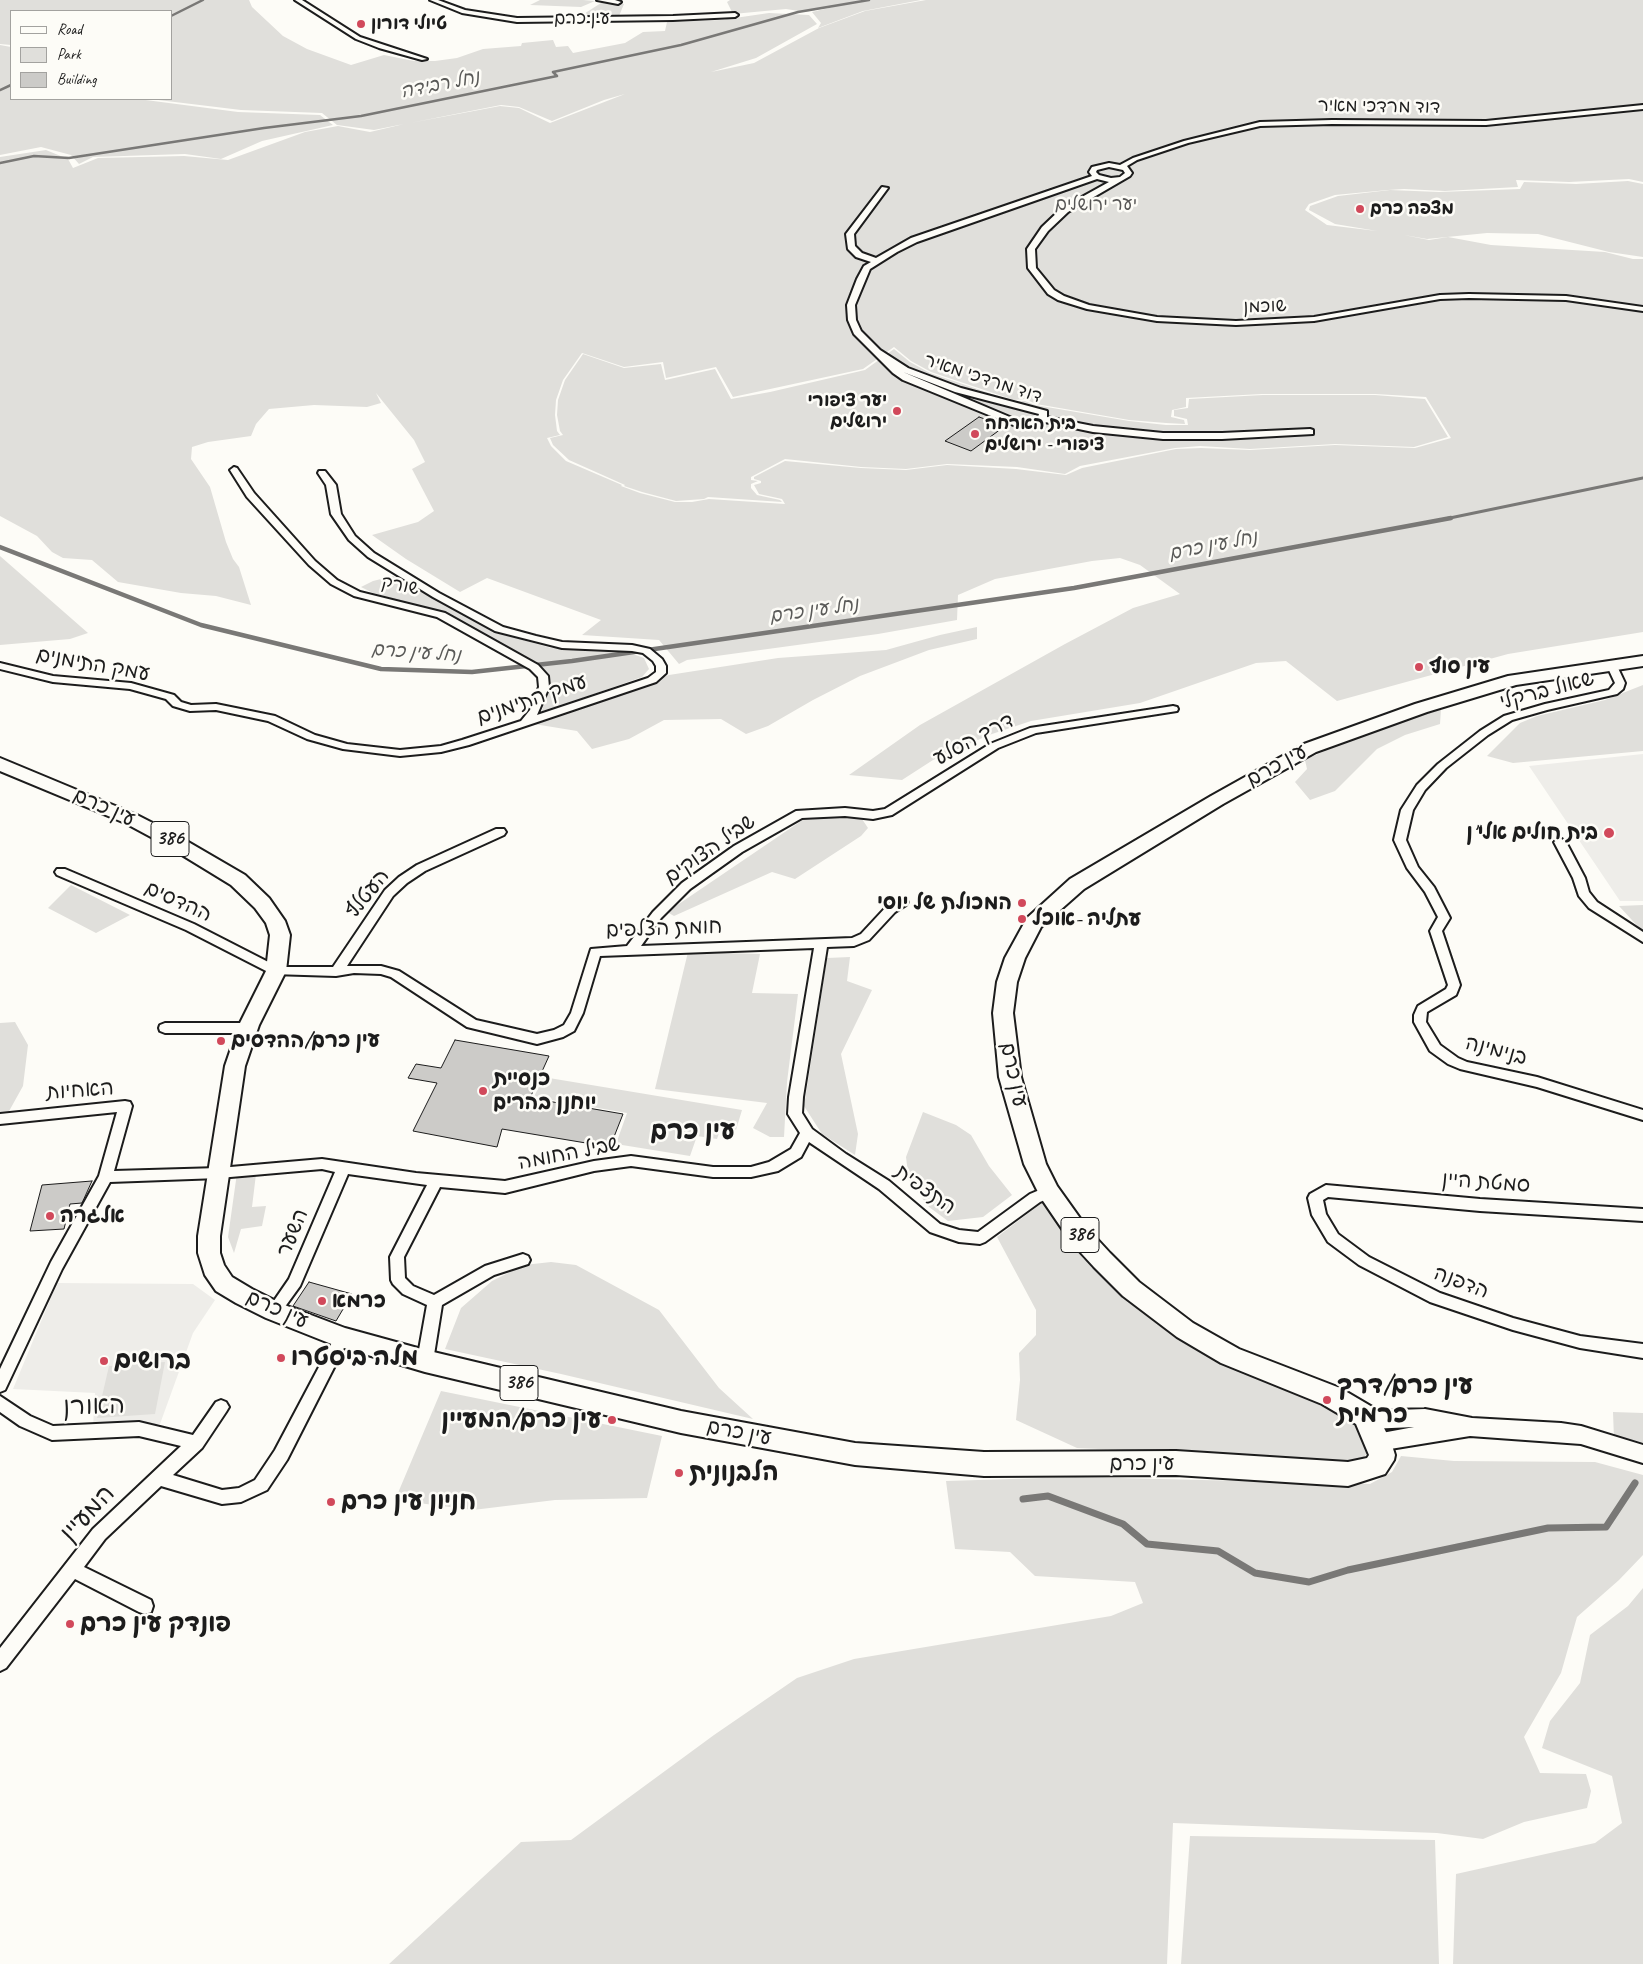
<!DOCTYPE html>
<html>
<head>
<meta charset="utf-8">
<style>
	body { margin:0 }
	#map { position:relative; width:1643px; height:1964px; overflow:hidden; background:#fdfcf7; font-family:Caveat,sans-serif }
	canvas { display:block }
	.legend { position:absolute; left:10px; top:10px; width:162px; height:90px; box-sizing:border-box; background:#fdfcf7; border:1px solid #a3a29f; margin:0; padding:6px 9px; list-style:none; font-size:15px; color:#1c1c1c }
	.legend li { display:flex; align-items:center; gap:10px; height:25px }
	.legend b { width:25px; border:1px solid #a3a29f }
</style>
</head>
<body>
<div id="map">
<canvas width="1643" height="1964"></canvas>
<ul class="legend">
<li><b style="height:6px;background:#fdfcf7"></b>Road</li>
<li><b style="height:14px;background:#e0dfdb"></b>Park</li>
<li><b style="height:14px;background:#cccbc8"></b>Building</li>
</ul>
</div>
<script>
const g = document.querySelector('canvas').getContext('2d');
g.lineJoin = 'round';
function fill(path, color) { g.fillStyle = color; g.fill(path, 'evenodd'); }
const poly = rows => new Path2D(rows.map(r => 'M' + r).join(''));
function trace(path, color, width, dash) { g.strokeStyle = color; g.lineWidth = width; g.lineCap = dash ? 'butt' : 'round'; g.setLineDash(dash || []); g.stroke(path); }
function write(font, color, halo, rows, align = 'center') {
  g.font = font + ' Caveat,"Playpen Sans Hebrew",sans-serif'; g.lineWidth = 5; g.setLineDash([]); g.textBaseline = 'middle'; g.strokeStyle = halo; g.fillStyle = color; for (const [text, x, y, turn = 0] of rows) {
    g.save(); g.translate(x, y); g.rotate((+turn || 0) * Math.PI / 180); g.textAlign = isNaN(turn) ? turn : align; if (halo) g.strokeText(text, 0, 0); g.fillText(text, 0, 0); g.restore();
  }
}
fill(poly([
	[1643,754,1643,901,1620,901,1529,766],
	[57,1283,193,1284,215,1300,193,1333,160,1424,93,1427,95,1393,13,1389]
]), '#eeede9');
fill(poly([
	[0,0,249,0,252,7,283,36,307,49,351,65,384,55,414,61,435,61,457,58,483,49,521,46,522,43,553,40,556,47,568,46,573,53,625,43,643,32,665,31,667,22,721,20,769,13,809,15,817,24,756,58,711,72,754,63,819,28,865,11,926,0,1643,0,1643,182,1629,179,1569,182,1516,180,1518,187,1445,191,1404,189,1388,190,1335,195,1309,204,1305,210,1327,225,1377,231,1335,224,1309,210,1310,206,1338,196,1390,190,1439,192,1520,189,1524,182,1576,184,1628,181,1643,184,1643,257,1609,252,1538,234,1487,233,1427,239,1404,235,1429,240,1448,237,1491,245,1605,252,1633,259,1643,259,1643,632,1508,654,1337,701,1286,661,1256,663,1140,703,1031,721,989,735,933,760,902,780,849,775,920,725,1065,644,1133,608,1180,594,1140,565,1120,558,1092,561,995,579,958,595,957,620,878,634,687,660,679,664,659,640,582,635,601,620,487,578,460,592,406,559,372,535,418,522,434,511,412,469,425,462,414,440,376,393,381,403,367,407,314,405,269,409,256,424,251,436,208,442,192,447,191,459,210,487,226,542,233,559,239,567,251,605,216,596,181,593,118,582,92,560,63,558,52,552,37,536,0,516,0,157,46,150,68,159,73,168,98,158,184,156,228,160,305,132,338,126,370,132,404,124,374,130,337,125,322,113,241,110,150,99,171,99,171,11,11,11,11,45,0,44],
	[625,94,550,123,519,108,500,106,410,123,501,105,519,107,552,121,604,100],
	[894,347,911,361,931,372,1014,400,1025,399,1036,404,1129,420,1166,423,1185,424,1184,420,1171,417,1172,410,1186,407,1186,398,1262,394,1375,394,1426,397,1451,438,1415,448,1335,445,1250,450,1201,448,1176,449,1082,468,1066,475,1016,469,947,465,906,470,861,468,785,461,754,477,754,479,761,481,761,483,754,485,759,494,782,499,785,504,709,499,692,502,675,502,640,493,621,486,622,485,566,461,551,446,547,438,560,435,557,431,555,415,556,400,563,380,582,353,624,367,663,362,666,378,716,367,733,397,863,369],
	[540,0,583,0,595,1,581,7,530,5],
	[730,0,921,0,863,11,818,28,821,23,812,12,833,7,805,12,786,9,733,14,727,2],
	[601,3,624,4,619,16,579,17],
	[0,45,11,47,11,99,138,99,238,112,320,115,333,125,262,141,221,159,185,154,93,157,79,164,71,155,41,147,0,155],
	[894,349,910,362,930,373,1013,401,1025,401,1035,405,1129,421,1166,425,1188,425,1187,419,1174,416,1174,410,1188,408,1189,399,1263,395,1375,395,1425,399,1448,437,1414,447,1335,444,1250,449,1200,446,1175,448,1080,466,1065,474,1017,467,947,464,906,469,861,467,785,459,751,477,751,480,758,481,751,484,751,488,757,495,780,500,782,502,708,497,704,499,676,501,642,492,624,486,625,485,569,460,553,445,550,438,563,435,560,431,557,415,558,400,565,380,583,354,624,368,661,364,665,380,715,369,731,399,770,392,865,370],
	[0,556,88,633,70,639,0,645],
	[393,576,506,635,551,648,627,652,644,658,649,669,642,677,541,713,550,687,549,676,540,664,443,612,373,593,361,587,373,581],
	[977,627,977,639,929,650,860,676,813,700,768,726,746,734,721,719,664,720,629,739,592,749,577,731,534,724,669,675,778,658,886,650,940,635],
	[1643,685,1643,751,1513,763,1487,756,1520,723,1537,716,1605,700],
	[1441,709,1440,724,1405,735,1377,749,1335,791,1310,800,1295,782,1307,769,1305,760,1346,741],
	[840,815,862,819,868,828,861,836,795,879,772,872,674,916,667,912,807,817],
	[71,885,130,915,96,933,48,908],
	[1643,905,1643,932,1619,906],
	[688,952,760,954,752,993,798,994,787,1082,784,1137,770,1137,753,1128,767,1103,655,1089],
	[850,957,847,981,872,990,841,1054,858,1134,855,1155,822,1134,804,1106,827,958],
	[15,1022,28,1045,23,1086,8,1113,0,1114,0,1023],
	[543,1077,742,1110,736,1130,721,1127,717,1139,697,1136,690,1156,616,1144,627,1113,534,1097],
	[923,1112,956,1125,971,1135,989,1166,1012,1195,983,1217,948,1221,929,1207,909,1181,906,1157],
	[237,1173,256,1174,252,1207,266,1206,262,1226,241,1229,234,1253,228,1237],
	[1043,1202,1083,1258,1123,1294,1259,1378,1361,1420,1368,1452,1360,1462,1341,1464,1264,1456,1077,1448,1016,1420,1020,1380,1019,1353,1036,1335,1036,1310,997,1237],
	[551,1262,576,1265,659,1310,719,1388,753,1419,561,1374,445,1349,461,1308,492,1281,524,1265],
	[165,1362,155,1414,97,1418,109,1366],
	[441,1391,662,1436,647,1498,555,1500,473,1510,395,1500],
	[1613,1412,1643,1413,1643,1447,1614,1439],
	[1401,1456,1454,1461,1595,1462,1643,1475,1643,1555,1619,1580,1577,1617,1561,1673,1524,1737,1540,1773,1586,1774,1591,1791,1587,1808,1524,1822,1483,1839,1437,1833,1173,1823,1167,1964,389,1964,521,1842,571,1840,714,1735,797,1678,854,1659,1111,1616,1143,1603,1135,1582,1035,1576,1010,1552,955,1549,946,1481,1076,1477,1370,1484,1392,1472],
	[1643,1588,1643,1964,1453,1964,1456,1874,1595,1843,1622,1823,1612,1776,1542,1748,1550,1721,1580,1683,1590,1635,1628,1606],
	[1190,1836,1435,1840,1439,1964,1181,1964]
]), '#e0dfdb');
trace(poly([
	[171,16,203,0],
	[0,90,11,85],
	[0,163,34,156,69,158,264,128,361,116,557,76,553,72,681,45,798,12,869,0]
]), '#797876', 2.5);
trace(poly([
	[1445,519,1643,478]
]), '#797876', 3);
trace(poly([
	[0,547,201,625,381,669,472,672,572,661,1074,588,1451,518]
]), '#797876', 4.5);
trace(poly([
	[1023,1499,1048,1496,1123,1524,1147,1544,1218,1551,1255,1573,1309,1582,1348,1570,1548,1528,1606,1527,1635,1483]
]), '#797876', 7);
const building = poly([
	[979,417,1005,426,971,451,945,441,979,417],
	[455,1040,549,1056,530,1098,623,1114,610,1147,502,1129,497,1147,413,1131,437,1083,408,1078,416,1064,441,1068,455,1040],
	[92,1181,82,1203,70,1204,64,1229,30,1231,42,1185,92,1181],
	[309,1282,352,1294,336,1321,293,1306,309,1282]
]);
fill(building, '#cccbc8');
trace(building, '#1c1c1c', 1);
const minor = poly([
	[295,0,302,0,360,37,427,59,422,60,379,48,356,39,295,0],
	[430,0,438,0,465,10,517,18,673,16,735,13,738,15,735,17,673,20,517,22,462,13,430,0],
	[597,0,615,0,621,2,618,4,597,0],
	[1643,105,1643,109,1486,125,1332,124,1260,126,1188,143,1137,160,1127,166,1132,173,1130,176,1068,212,1048,231,1035,249,1036,268,1054,290,1064,296,1089,305,1157,317,1236,321,1314,317,1440,295,1469,294,1566,296,1643,307,1643,311,1566,300,1469,298,1440,299,1314,321,1236,325,1157,321,1087,309,1058,300,1048,294,1028,268,1027,249,1042,227,1062,208,1109,182,1097,179,917,242,897,252,870,269,855,305,856,320,861,331,880,350,908,368,961,388,1047,411,1047,417,1093,426,1163,433,1222,433,1310,429,1313,430,1313,434,1222,439,1163,439,1093,432,1045,422,1035,428,1023,429,903,380,893,373,854,334,848,320,847,305,857,279,864,266,871,262,856,257,848,249,846,234,882,187,888,188,854,234,855,246,862,253,876,258,911,238,1092,176,1089,172,1092,167,1109,163,1120,165,1133,158,1184,141,1260,122,1332,120,1486,121,1643,105],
	[1109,167,1123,170,1125,173,1120,177,1111,178,1099,175,1096,172,1097,170,1109,167],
	[903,372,955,392,1039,414,1037,420,1030,423,1024,423,903,372],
	[234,467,237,468,254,493,315,561,337,580,360,592,445,613,538,665,548,676,549,687,537,715,648,678,656,672,656,666,653,661,643,653,632,651,562,648,495,631,433,597,368,557,349,540,331,514,326,485,318,473,319,471,325,471,336,485,341,514,355,536,374,553,439,593,503,627,536,636,562,642,632,645,650,649,662,659,666,666,666,673,656,682,469,745,441,752,400,756,343,749,307,739,268,721,216,710,190,711,173,706,166,699,130,689,53,682,0,669,0,663,53,676,131,683,174,695,181,702,191,705,216,704,275,716,315,735,347,744,400,750,441,746,462,740,521,721,530,710,539,687,538,677,530,669,437,617,354,596,331,584,309,565,247,497,230,470,234,467],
	[1612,663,1617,666,1625,683,1623,689,1617,694,1547,710,1512,720,1488,735,1446,768,1425,790,1413,810,1406,840,1418,867,1434,887,1450,918,1442,931,1460,985,1456,995,1427,1012,1426,1022,1440,1045,1458,1058,1467,1062,1537,1077,1643,1110,1643,1120,1537,1087,1460,1069,1448,1064,1430,1051,1414,1022,1414,1015,1418,1006,1446,989,1448,985,1430,931,1438,917,1425,892,1407,868,1394,840,1401,810,1417,785,1438,764,1480,731,1504,716,1545,704,1609,690,1615,683,1607,666,1612,663],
	[1173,706,1177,707,1178,709,1177,711,1036,733,998,748,892,815,873,819,845,816,802,818,742,852,690,889,661,918,641,946,852,938,861,934,887,906,898,899,906,899,908,902,906,905,895,912,869,940,854,946,827,947,803,1097,802,1113,812,1129,846,1154,889,1181,940,1224,959,1230,978,1232,1030,1194,1049,1186,1054,1188,1056,1192,1054,1196,1040,1202,985,1242,980,1244,959,1242,930,1232,879,1189,809,1142,801,1157,778,1171,751,1177,713,1177,631,1166,594,1171,505,1193,440,1187,404,1257,405,1278,413,1286,434,1295,485,1266,523,1254,528,1256,530,1260,528,1264,494,1275,442,1305,433,1361,430,1366,425,1368,420,1366,417,1361,427,1305,403,1294,393,1284,391,1280,390,1257,427,1185,348,1174,300,1286,279,1315,274,1317,269,1315,267,1311,289,1279,335,1172,322,1169,219,1178,110,1182,62,1269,5,1390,0,1392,0,1369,51,1262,99,1176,117,1112,0,1124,0,1114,125,1101,130,1102,132,1106,114,1171,219,1168,322,1159,416,1173,505,1181,594,1161,631,1156,713,1167,751,1167,769,1162,791,1149,800,1133,788,1114,789,1097,814,948,600,956,583,1013,574,1031,563,1037,537,1044,467,1027,391,977,381,974,354,973,336,976,272,974,186,930,57,875,55,872,57,869,65,869,194,924,278,967,333,967,385,890,399,877,417,865,496,829,504,829,506,832,504,835,425,871,407,883,393,896,347,966,381,966,399,971,476,1020,537,1034,554,1030,564,1025,571,1013,591,949,627,946,653,912,682,883,734,846,796,811,845,808,873,811,885,809,990,744,1030,728,1173,706],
	[1560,838,1566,842,1585,878,1589,892,1597,902,1643,932,1643,942,1589,908,1579,896,1573,878,1554,842,1560,838],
	[165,1023,248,1023,253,1025,254,1028,253,1031,248,1033,165,1033,160,1031,159,1028,160,1025,165,1023],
	[1326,1185,1480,1199,1643,1209,1643,1221,1480,1211,1328,1197,1323,1200,1326,1214,1338,1234,1369,1257,1440,1293,1513,1318,1580,1336,1643,1344,1643,1358,1580,1348,1513,1330,1430,1302,1359,1265,1328,1242,1312,1215,1308,1198,1310,1194,1326,1185],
	[342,1332,347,1333,349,1338,287,1460,267,1490,241,1502,222,1504,161,1486,105,1539,84,1567,151,1600,153,1606,151,1612,145,1614,139,1612,75,1579,6,1668,0,1671,0,1648,93,1529,181,1446,139,1436,52,1440,20,1426,0,1412,0,1396,30,1416,53,1426,139,1422,193,1435,216,1402,221,1400,226,1402,229,1407,226,1412,202,1448,173,1475,222,1490,239,1488,255,1480,275,1450,337,1333,342,1332]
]);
const tertiary = poly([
	[1425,1409,1472,1418,1561,1423,1581,1426,1643,1445,1643,1463,1581,1444,1470,1436,1378,1451,1371,1449,1368,1442,1371,1435,1414,1427,1369,1429,1362,1426,1359,1420,1362,1414,1369,1411,1425,1409]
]);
const primary = poly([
	[1643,656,1643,666,1516,685,1427,712,1316,752,1223,804,1084,889,1041,927,1025,958,1017,982,1013,1013,1021,1077,1046,1164,1057,1186,1087,1228,1110,1253,1139,1282,1193,1323,1239,1349,1340,1388,1374,1408,1391,1442,1395,1455,1394,1460,1385,1474,1348,1486,1176,1475,984,1476,855,1465,681,1433,425,1372,334,1345,266,1318,236,1303,216,1291,205,1275,198,1253,198,1236,225,1066,239,1025,266,971,270,935,266,923,255,908,231,885,164,844,125,823,0,771,0,758,137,815,178,836,245,875,269,898,285,921,290,935,286,971,259,1025,245,1066,220,1236,220,1253,224,1265,232,1277,252,1289,282,1304,345,1328,425,1350,681,1411,855,1443,984,1452,1176,1451,1348,1462,1367,1458,1369,1455,1356,1424,1322,1404,1221,1363,1177,1337,1123,1296,1094,1267,1071,1242,1041,1198,1024,1164,999,1077,993,1013,997,982,1005,958,1027,918,1070,879,1211,796,1304,744,1415,704,1508,676,1643,656]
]);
trace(minor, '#1c1c1c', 4);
trace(tertiary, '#1c1c1c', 4);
trace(primary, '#1c1c1c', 4);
fill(minor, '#fdfcf7');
fill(tertiary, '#fdfcf7');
fill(primary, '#fdfcf7');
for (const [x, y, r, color] of [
	[361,24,5,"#d1495b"],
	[1360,209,5,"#d1495b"],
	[897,411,5,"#d1495b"],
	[975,434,5,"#d1495b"],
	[1419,667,5,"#d1495b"],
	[1609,833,6,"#d1495b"],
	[1022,903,5,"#d1495b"],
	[1022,919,5,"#d1495b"],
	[221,1041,5,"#d1495b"],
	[483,1091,5,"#d1495b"],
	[50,1216,5,"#d1495b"],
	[322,1301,5,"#d1495b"],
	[281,1358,5,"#d1495b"],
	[104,1361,5,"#d1495b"],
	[1327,1400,5,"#d1495b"],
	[612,1420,5,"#d1495b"],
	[679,1473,5,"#d1495b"],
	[331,1502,5,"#d1495b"],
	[70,1624,5,"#d1495b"]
]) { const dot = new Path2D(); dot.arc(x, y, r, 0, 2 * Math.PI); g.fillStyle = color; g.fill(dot); trace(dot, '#fdfcf7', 2); }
write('18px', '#1c1c1c', '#fdfcf7', [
	["עין כרם",582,19,-1],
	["דוד מרדכי מאיר",1379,107,1],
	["שוכמן",1265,307,-2],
	["דוד מרדכי מאיר",983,379,18],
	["שורק",400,586,12]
]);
write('bold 18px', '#1c1c1c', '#fdfcf7', [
	["טיולי דורון",371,24],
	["מצפה כרם",1370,209],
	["יער ציפורי",887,401,"right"],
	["ירושלים",887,422,"right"],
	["בית הארחה",985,424],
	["ציפורי - ירושלים",985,445]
], 'left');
write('18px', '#575655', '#fdfcf7', [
	["יער ירושלים",1096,205]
]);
write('italic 19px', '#5a5a58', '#fdfcf7', [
	["נחל רבידה",440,85,-11],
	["נחל עין כרם",1213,546,-11],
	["נחל עין כרם",814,611,-8],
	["נחל עין כרם",416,653,4]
]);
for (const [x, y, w] of [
	[170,839,38],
	[1080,1235,38],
	[519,1383,38]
]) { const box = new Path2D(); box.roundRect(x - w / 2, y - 17.5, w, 35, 4); g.fillStyle = '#fdfcf7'; g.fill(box); trace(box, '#1c1c1c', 1); }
write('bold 20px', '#1c1c1c', null, [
	["386",170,839],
	["386",1080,1235],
	["386",519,1383]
]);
write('21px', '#1c1c1c', '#fdfcf7', [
	["עמק התימנים",93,665,10],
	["שאול ברקלי",1547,691,-15],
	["עמק התימנים",532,700,-19],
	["דרך הסלע",974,740,-28],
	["עין כרם",1277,766,-29],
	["עין כרם",104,808,24],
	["שביל הצוקים",710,850,-35],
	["העטלף",368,894,-51],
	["ההדסים",178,902,24],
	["חומת הצלפים",664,929,-2],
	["בנימינה",1496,1051,15],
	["עין כרם",1013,1075,78],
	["האחיות",80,1091,-4],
	["שביל החומה",569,1154,-11],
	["סמטת היין",1486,1183,4],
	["התצפית",925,1190,36],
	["השער",293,1233,-67],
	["הדפנה",1461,1283,21],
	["עין כרם",277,1310,24],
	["עין כרם",739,1433,11],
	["עין כרם",1142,1464]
]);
write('bold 21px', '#1c1c1c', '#fdfcf7', [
	["עין סוף",1429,667],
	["בית חולים אלי\"ן",1598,833,"right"],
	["המכולת של יוסי",1012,903,"right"],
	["עתליה -אוכל",1032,919],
	["עין כרם/ההדסים",231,1041],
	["כנסיית",493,1079],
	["יוחנן בהרים",493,1103],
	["אלגרה",60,1216],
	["כרמא",332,1301]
], 'left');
write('bold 25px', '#1c1c1c', '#fdfcf7', [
	["מלה ביסטרו",291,1358],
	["ברושים",114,1361],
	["עין כרם/דרך",1337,1386],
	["כרמית",1337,1415],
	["עין כרם/המעיין",602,1420,"right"],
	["הלבנונית",689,1473],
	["חניון עין כרם",341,1502],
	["פונדק עין כרם",80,1624]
], 'left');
write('25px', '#1c1c1c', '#fdfcf7', [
	["האורן",94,1407,-2],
	["המעיין",88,1514,-47]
]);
write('bold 26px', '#1c1c1c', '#fdfcf7', [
	["עין כרם",693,1132]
]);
</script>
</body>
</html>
